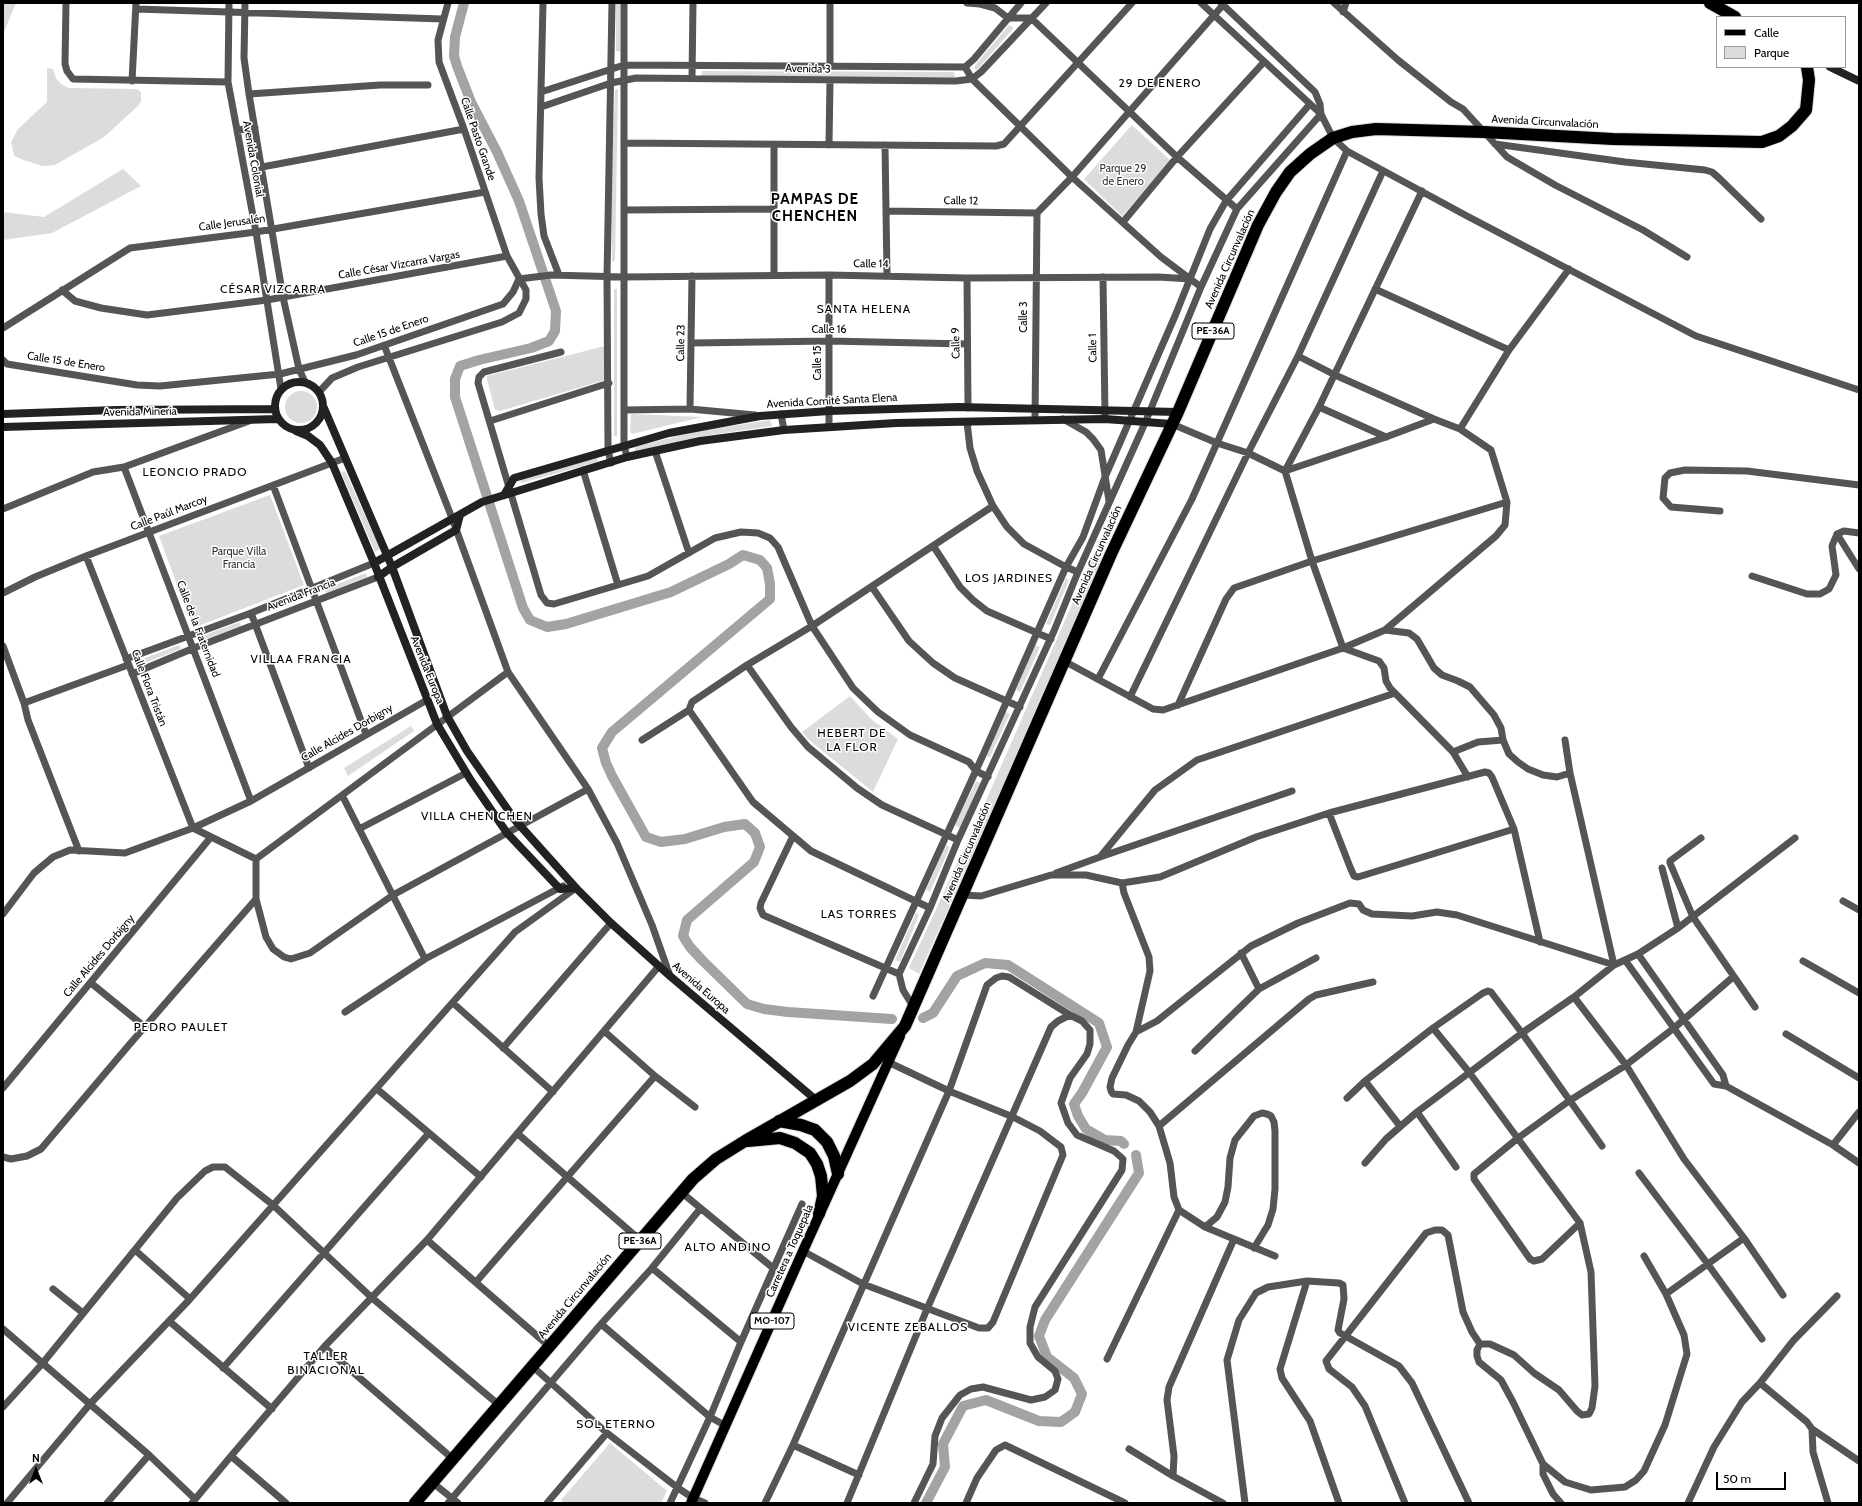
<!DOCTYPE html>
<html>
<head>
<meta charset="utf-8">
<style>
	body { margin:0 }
	#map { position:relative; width:1862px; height:1506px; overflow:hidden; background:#fff; font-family:Cabin,sans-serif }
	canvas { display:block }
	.frame { position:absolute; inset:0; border:4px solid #000; pointer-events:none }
	.legend { position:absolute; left:1716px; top:16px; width:130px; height:52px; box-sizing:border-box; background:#fff; border:1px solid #999; margin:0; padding:5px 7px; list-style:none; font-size:12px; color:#000 }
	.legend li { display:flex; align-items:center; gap:8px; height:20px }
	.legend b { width:20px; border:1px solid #999 }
	.north { position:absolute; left:16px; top:1450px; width:40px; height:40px; -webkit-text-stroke:3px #fff; paint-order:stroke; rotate:0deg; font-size:11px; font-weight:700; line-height:16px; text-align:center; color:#000 }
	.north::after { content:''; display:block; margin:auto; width:14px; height:18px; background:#000; clip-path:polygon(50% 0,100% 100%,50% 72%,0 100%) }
	.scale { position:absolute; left:1716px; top:1472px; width:70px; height:18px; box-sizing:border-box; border:2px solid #000; border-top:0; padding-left:5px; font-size:12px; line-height:14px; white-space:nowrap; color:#000; -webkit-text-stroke:3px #fff; paint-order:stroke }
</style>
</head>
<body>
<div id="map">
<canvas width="1862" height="1506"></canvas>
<div class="frame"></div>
<ul class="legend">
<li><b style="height:5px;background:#000"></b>Calle</li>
<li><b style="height:11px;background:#dcdcdc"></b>Parque</li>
</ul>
<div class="north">N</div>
<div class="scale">50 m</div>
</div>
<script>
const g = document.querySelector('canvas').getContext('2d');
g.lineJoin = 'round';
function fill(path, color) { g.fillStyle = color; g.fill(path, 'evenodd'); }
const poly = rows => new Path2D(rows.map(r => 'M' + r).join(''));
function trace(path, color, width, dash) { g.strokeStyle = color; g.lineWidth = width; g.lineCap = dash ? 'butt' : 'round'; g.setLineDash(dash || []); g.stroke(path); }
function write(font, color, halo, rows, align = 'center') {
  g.font = font + ' Cabin,sans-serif'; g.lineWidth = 3; g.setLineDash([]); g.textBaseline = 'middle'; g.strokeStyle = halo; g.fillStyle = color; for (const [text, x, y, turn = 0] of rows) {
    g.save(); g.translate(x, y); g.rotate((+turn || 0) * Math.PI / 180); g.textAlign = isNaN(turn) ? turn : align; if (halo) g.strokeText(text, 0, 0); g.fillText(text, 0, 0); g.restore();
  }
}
fill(poly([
	[3,3,16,3,3,34],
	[616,3,620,3,620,51,616,51],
	[1009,25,1013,27,1013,29,977,70,974,69,976,64],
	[47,68,53,69,56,78,61,84,69,88,137,89,141,92,141,101,138,106,104,137,55,165,42,166,18,158,14,155,11,142,18,129,47,102],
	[702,71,954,72,955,77,701,76],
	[617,89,618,90,615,261,613,262,612,262,611,196,615,90],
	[1132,125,1171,161,1122,216,1084,179],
	[123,169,141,186,52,233,3,240,3,212,44,217],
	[614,289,617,289,617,436,614,436],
	[605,346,605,380,500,411,495,410,487,379,487,376],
	'285 407a16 16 0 1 1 32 0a16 16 0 1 1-32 0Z',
	[631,414,702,417,632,434,630,432],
	[770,420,772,426,697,437,635,452,635,447,693,432],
	[597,456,598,462,521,483,520,478],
	[345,471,380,549,375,552,341,472],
	[270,495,304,585,193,628,159,536],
	[1095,552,1104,560,919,974,909,968,984,805],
	[366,573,367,577,326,593,325,589],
	[1066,578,1069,580,1050,625,1046,624],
	[240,622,241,626,201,641,199,637],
	[179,645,181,649,139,665,137,661],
	[1035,645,1040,647,1020,692,1016,690],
	[850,696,871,719,898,739,873,792,808,739,802,732],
	[1006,712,1010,714,990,757,986,756],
	[411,726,414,731,348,776,344,768],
	[976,781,980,783,960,828,955,825],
	[946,845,950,847,930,892,926,890],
	[916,913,919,915,900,962,895,960],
	[610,1443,667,1491,661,1503,565,1503,561,1500]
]), '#dcdcdc');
trace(poly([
	[464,3,455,37,454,56,457,66,471,102,497,152,519,201,556,311,555,331,549,341,531,348,479,360,460,366,455,379,455,397,523,608,530,620,547,627,566,624,671,592,729,564,743,555,760,560,767,568,770,584,770,599,612,732,602,748,606,763,612,776,646,837,661,842,685,839,724,827,745,824,755,833,760,847,754,862,687,920,683,936,690,947,702,960,747,1004,764,1009,788,1012,892,1019],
	[923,1018,933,1013,957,976,985,963,1008,965,1099,1023,1107,1047,1082,1093,1074,1104,1078,1116,1086,1129,1105,1140,1121,1141,1124,1144],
	[926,1503,945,1467,943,1444,963,1406,986,1400,1039,1421,1061,1422,1075,1412,1082,1394,1074,1378,1047,1357,1039,1336,1045,1320,1139,1173,1136,1155]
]), '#a3a3a3', 10);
const primary = poly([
	[691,1503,803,1251,900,1036]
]);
const highway = poly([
	[1710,3,1735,17],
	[779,1121,801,1125,815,1130,827,1142,834,1156,838,1174],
	[748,1141,780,1138,795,1143,810,1153,817,1164,821,1176,823,1196,819,1214],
	[415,1503,693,1179,716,1159,745,1141,850,1081,873,1064,905,1026,1111,554,1178,412,1258,225,1276,192,1290,172,1310,154,1333,138,1352,132,1376,129,1484,132,1613,139,1762,142,1779,136,1792,126,1806,110,1809,80,1807,67]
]);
trace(primary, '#dbdbdb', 12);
trace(highway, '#dbdbdb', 14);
trace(poly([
	[66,3,65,64,67,71,73,79,228,82],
	[229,3,228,82,256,232,281,389],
	[245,3,244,58,249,94,283,297,299,369,305,382],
	[543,3,539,178,541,214,544,236,559,275],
	[624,3,624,445,627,457],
	[967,3,980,4,995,8,1008,18,1031,18,1177,157,1237,209],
	[1201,3,1321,114,1333,138,1347,151,1467,216,1696,336,1859,390],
	[1334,3,1398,60,1451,102,1463,109,1507,157,1555,185,1643,230,1687,257],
	[136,9,443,19],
	[1343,12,1346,3],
	[830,65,830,3],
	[965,67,972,79,1072,177,1161,257,1201,287],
	[692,78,693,3],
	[132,81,136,3],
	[541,92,624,65,965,67,974,59,1021,3],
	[249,94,380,85,428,85],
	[541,107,611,83,636,78,956,81,972,79,981,72,1046,3],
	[237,130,255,128],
	[624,143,996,146,1004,144,1132,3],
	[1495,144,1625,162,1705,170,1712,172,1720,179,1761,219],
	[774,145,774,275],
	[829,145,830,80],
	[885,145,887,275],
	[262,167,464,129],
	[624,210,773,209],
	[886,211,1037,213],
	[1037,213,1072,177,1223,5],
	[1123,222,1177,157,1264,62],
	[829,275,829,427],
	[1103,277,1105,415],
	[967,278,968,408],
	[519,279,551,275,624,277,829,275,967,278,1159,277,1190,279],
	[1375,289,1509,350],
	[62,290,75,301,101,308,147,315,267,300,507,256],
	[3,328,130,248,256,232,485,192],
	[692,343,829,341,967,344],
	[384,345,452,518,508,672,588,789,617,843,652,925,670,976],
	[561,352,484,372,479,377,478,383,541,595,547,603,554,604,648,576,715,538,741,532,758,533,770,538,778,547,812,626,853,688,878,712,910,735,969,762,976,771,988,777],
	[1298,356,1335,375,1434,419],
	[3,360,7,364,137,385,160,386,280,374,356,355,503,304,513,292,519,279],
	[319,392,332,378,358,367,502,322,519,313,526,299,526,290,507,256,464,129,439,62,438,40,448,3],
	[1319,407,1386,437],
	[690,409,692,276],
	[624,410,690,409,755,415],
	[781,414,784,430],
	[1063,419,1086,432,1093,439,1101,450,1109,501],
	[1035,420,1037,213],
	[490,421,609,383],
	[967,422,970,448,977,471,993,506,1007,527,1024,544,1066,567,1078,572],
	[1172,424,1217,443,1248,453,1285,471,1312,561,1343,648,1379,661,1384,668,1386,681,1390,688,1453,752,1468,777],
	[655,451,689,553],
	[611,463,608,450,607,276,612,3],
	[124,467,251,801],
	[583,470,618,585],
	[1285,471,1386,437,1434,419,1460,429,1509,350,1569,269],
	[1285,471,1319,407,1422,191],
	[273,485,366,734],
	[3,509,93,472,124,467,249,421],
	[1720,511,1671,507,1663,498,1665,478,1670,473,1685,470,1747,471,1859,485],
	[1837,534,1859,569],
	[934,547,960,587,973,600,987,611,1051,639],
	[86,556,193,828],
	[1752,576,1807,594,1820,594,1829,589,1836,575,1832,546,1837,534,1844,531,1859,533],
	[872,587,909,641,933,663,955,678,1020,707],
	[3,593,35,577,86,556,345,458],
	[251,613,309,768],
	[1385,630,1409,633,1417,639,1434,668,1442,675,1458,681,1470,687,1494,715,1501,728,1503,740,1509,754,1518,762,1528,769,1543,775,1557,777,1570,773],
	[3,646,24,703,28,720,79,851],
	[126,659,251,613,374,563],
	[1064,661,1153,709,1163,710,1343,648,1385,630,1496,536,1505,525,1507,502,1491,450,1460,429],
	[747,665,791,727,808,747,857,788,882,805,958,840],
	[132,674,194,648,378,577],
	[1098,679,1192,499,1347,151],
	[1130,697,1248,453,1298,356,1383,171],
	[24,703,128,665],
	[1178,705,1226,599,1234,588,1312,561,1507,502],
	[689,710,753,802,811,851,930,908],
	[642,740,689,710,692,702,747,665,812,626,993,506],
	[1453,752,1478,742,1503,740],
	[342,795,425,959],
	[1329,813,1350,867,1354,876,1358,877,1514,829],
	[193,828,256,859,256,899,266,937,273,949,284,957,291,959,310,953,393,895,588,789],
	[359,829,466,773],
	[793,836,761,903,760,908,763,915,899,974],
	[1701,838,1670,861,1670,863,1693,917,1755,1007],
	[1100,857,1292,791],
	[256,859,508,672],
	[1662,868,1678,928],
	[1056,873,1100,857,1155,790,1197,760,1395,693],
	[1122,883,1124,893,1149,957,1150,971,1136,1032,1128,1045,1112,1078,1110,1087,1111,1091,1113,1094,1126,1095,1139,1101,1150,1112,1159,1126,1170,1163,1174,1197,1179,1210,1205,1227,1275,1256],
	[963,895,981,896,1051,875,1086,875,1122,883,1160,877,1256,837,1329,813,1485,772,1489,773,1492,777,1514,829,1540,942],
	[1843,901,1859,910],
	[3,914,34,873,53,857,70,850,125,853,193,828,251,801,427,700],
	[1241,953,1259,989],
	[1625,960,1714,1084,1726,1086,1723,1075,1638,954],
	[1803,961,1859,993],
	[91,983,145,1027],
	[873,996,983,755,1066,567,1083,537,1105,477,1175,316,1210,229,1226,201,1310,104],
	[1574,997,1626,1065,1684,1159,1744,1238,1783,1295],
	[453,1003,553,1092],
	[914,1008,903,990,899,974,930,908,958,840,1054,631,1078,572,1145,423,1201,287,1237,209,1321,114,1320,104,1315,92,1221,3],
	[345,1012,425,959,563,886],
	[1433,1028,1469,1072,1580,1223,1591,1272,1595,1386,1592,1408,1589,1414,1582,1415,1577,1411,1559,1390,1534,1373,1514,1355,1490,1344,1480,1344,1477,1350,1477,1356,1479,1362,1501,1380,1513,1402,1543,1464,1565,1482,1591,1490,1625,1487,1636,1480,1644,1471,1665,1425,1687,1354,1684,1335,1666,1294,1644,1256],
	[604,1031,655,1076,695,1107],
	[1136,1032,1157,1021,1251,946,1298,923,1350,903,1359,904,1363,910,1372,914,1412,916,1437,912,1457,915,1614,965,1570,773,1565,740],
	[1786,1034,1859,1078],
	[503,1048,611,923],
	[1195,1051,1259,989,1316,958],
	[1365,1081,1400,1126],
	[1726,1086,1833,1145,1859,1163],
	[3,1088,211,837],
	[377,1089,481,1177],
	[1347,1098,1365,1081,1433,1028,1483,993,1488,991,1491,992,1522,1033,1602,1146],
	[1159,1126,1309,999,1316,995,1373,982],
	[518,1134,640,1240],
	[1833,1145,1859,1112],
	[3,1157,11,1159,27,1156,41,1149,129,1045,256,899],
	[1365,1163,1386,1139,1417,1112],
	[1456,1167,1417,1112,1522,1033,1574,997,1614,965,1638,954,1678,928,1795,838],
	[1639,1173,1707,1263,1762,1339],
	[681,1192,773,1268],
	[1580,1223,1542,1259,1534,1261,1530,1259,1474,1179,1474,1174,1518,1138,1569,1101,1626,1065,1674,1028,1733,977],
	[1205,1227,1217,1217,1225,1202,1228,1187,1230,1158,1235,1140,1254,1116,1262,1113,1267,1114,1271,1116,1274,1122,1275,1131,1275,1189,1273,1209,1268,1225,1254,1248],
	[427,1240,550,1347],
	[135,1250,190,1299],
	[803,1251,863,1284,979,1328,988,1328,993,1322,1063,1155,1061,1147,1040,1131,1013,1117,949,1091,888,1062],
	[652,1268,741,1342],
	[1307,1281,1280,1369,1282,1378,1310,1421,1339,1503],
	[476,1282,655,1076],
	[53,1289,83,1313],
	[1666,1294,1744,1238],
	[169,1321,272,1409],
	[601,1324,710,1417,726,1426],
	[3,1329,149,1455,195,1499],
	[324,1347,453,1459],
	[1107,1359,1179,1210],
	[532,1366,607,1433,678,1488,693,1498,705,1503],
	[223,1368,429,1133],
	[1760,1383,1807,1422,1812,1429,1813,1452,1828,1503],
	[3,1407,42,1364,177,1198,205,1171,213,1167,225,1167,273,1205,371,1297,499,1405],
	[1812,1429,1859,1461],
	[793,1445,859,1475],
	[1129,1449,1173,1476,1223,1503],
	[231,1456,324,1347,427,1240,659,966],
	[1543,1464,1543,1474,1553,1494,1561,1503],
	[1173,1476,1174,1456,1167,1400,1169,1387,1234,1239],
	[433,1483,458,1503],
	[7,1503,90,1404,190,1299,515,932,576,888],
	[107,1503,149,1455],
	[192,1503,231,1456,286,1503],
	[448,1503,601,1324,652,1268,700,1209],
	[547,1503,607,1433],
	[670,1503,710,1417,741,1342,802,1204],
	[765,1503,793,1445,949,1091,987,985,996,978,1002,976,1009,977,1070,1015],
	[847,1503,927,1309,1051,1027,1058,1021,1070,1015,1082,1021,1090,1030,1090,1044,1087,1054,1070,1078,1061,1103,1068,1123,1077,1135,1114,1151,1123,1159,1122,1170,1035,1307,1030,1327,1030,1343,1038,1357,1055,1371,1058,1379,1055,1390,1045,1397,1031,1400,983,1387,971,1389,960,1395,942,1418,935,1436,933,1464,914,1503],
	[966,1503,977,1478,996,1450,1005,1445,1125,1503],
	[1245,1503,1227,1360,1239,1320,1256,1293,1268,1287,1307,1281,1339,1283,1343,1285,1344,1299,1338,1330,1340,1333,1399,1366,1412,1383,1469,1503],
	[1405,1503,1365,1406,1352,1387,1329,1369,1326,1361,1426,1233,1435,1230,1442,1230,1448,1235,1463,1312,1472,1332,1480,1344],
	[1688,1503,1714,1447,1742,1402,1760,1383,1793,1341,1837,1296]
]), '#555', 7);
trace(poly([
	[1830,67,1859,81],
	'275 406a24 24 0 1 1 48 0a24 24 0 1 1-48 0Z',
	[324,408,392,567,447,716,467,751,515,820,576,888,611,923,670,976,816,1100],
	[3,414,116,410,274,409],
	[3,427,277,419],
	[296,431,308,436,320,445,332,463,374,563,437,724,470,779,507,833,560,889,576,888],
	[504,495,514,478,669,433,760,416,829,411,958,407,1178,412],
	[374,563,482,502,627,457,700,441,784,430,896,423,1105,419,1172,424],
	[378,577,392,567,456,530,460,515]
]), '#222', 8);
trace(primary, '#000', 10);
trace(highway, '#000', 12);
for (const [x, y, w] of [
	[1213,331,42],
	[640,1241,42],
	[772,1321,44]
]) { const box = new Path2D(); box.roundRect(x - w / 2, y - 8, w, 16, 3); g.fillStyle = '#fff'; g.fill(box); trace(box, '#000', 1); }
write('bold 10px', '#000', null, [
	["PE-36A",1213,331],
	["PE-36A",640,1241],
	["MO-107",772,1321]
]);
write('11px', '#000', '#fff', [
	["Avenida 3",808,69,1],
	["Avenida Circunvalación",1545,122,3],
	["Calle Pasto Grande",478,139,71],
	["Avenida Colonial",253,159,80],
	["Calle 12",961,201,1],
	["Calle Jerusalén",232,223,-8],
	["Avenida Circunvalación",1230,259,-66],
	["Calle 14",871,264,1],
	["Calle César Vizcarra Vargas",399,265,-10],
	["Calle 3",1024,317,-90],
	["Calle 16",829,330],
	["Calle 15 de Enero",391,331,-19],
	["Calle 23",681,343,-89],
	["Calle 9",956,343,-91],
	["Calle 1",1093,348,-91],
	["Calle 15 de Enero",66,362,9],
	["Calle 15",818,363,-90],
	["Avenida Comité Santa Elena",832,401,-3],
	["Avenida Minería",140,412,-1],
	["Calle Paúl Marcoy",169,513,-21],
	["Avenida Circunvalación",1097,555,-66],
	["Avenida Francia",301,595,-21],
	["Calle de la Fraternidad",198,629,69],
	["Avenida Europa",427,670,68],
	["Calle Flora Tristán",149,688,69],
	["Calle Alcides Dorbigny",347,733,-30],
	["Avenida Circunvalación",967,852,-67],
	["Calle Alcides Dorbigny",99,956,-50],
	["Avenida Europa",701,988,41],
	["Carretera a Toquepala",790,1251,-66],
	["Avenida Circunvalación",575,1296,-50]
]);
write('11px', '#333', '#fff', [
	["Parque 29",1123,169],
	["de Enero",1123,182],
	["Parque Villa",239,552],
	["Francia",239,565]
]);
g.letterSpacing = '1px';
write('12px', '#000', '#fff', [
	["29 DE ENERO",1160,83],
	["CÉSAR VIZCARRA",273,289],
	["SANTA HELENA",864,309],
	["LEONCIO PRADO",195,472],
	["LOS JARDINES",1009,578],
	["VILLAA FRANCIA",301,659],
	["HEBERT DE",852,733],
	["LA FLOR",852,747],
	["VILLA CHEN CHEN",477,816],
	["LAS TORRES",859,914],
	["PEDRO PAULET",181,1027],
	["ALTO ANDINO",728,1247],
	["VICENTE ZEBALLOS",908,1327],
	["TALLER",326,1356],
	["BINACIONAL",326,1370],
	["SOL ETERNO",616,1424]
]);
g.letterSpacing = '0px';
g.letterSpacing = '1px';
write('bold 15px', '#000', '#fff', [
	["PAMPAS DE",815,200],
	["CHENCHEN",815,217]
]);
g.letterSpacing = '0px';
</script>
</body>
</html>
